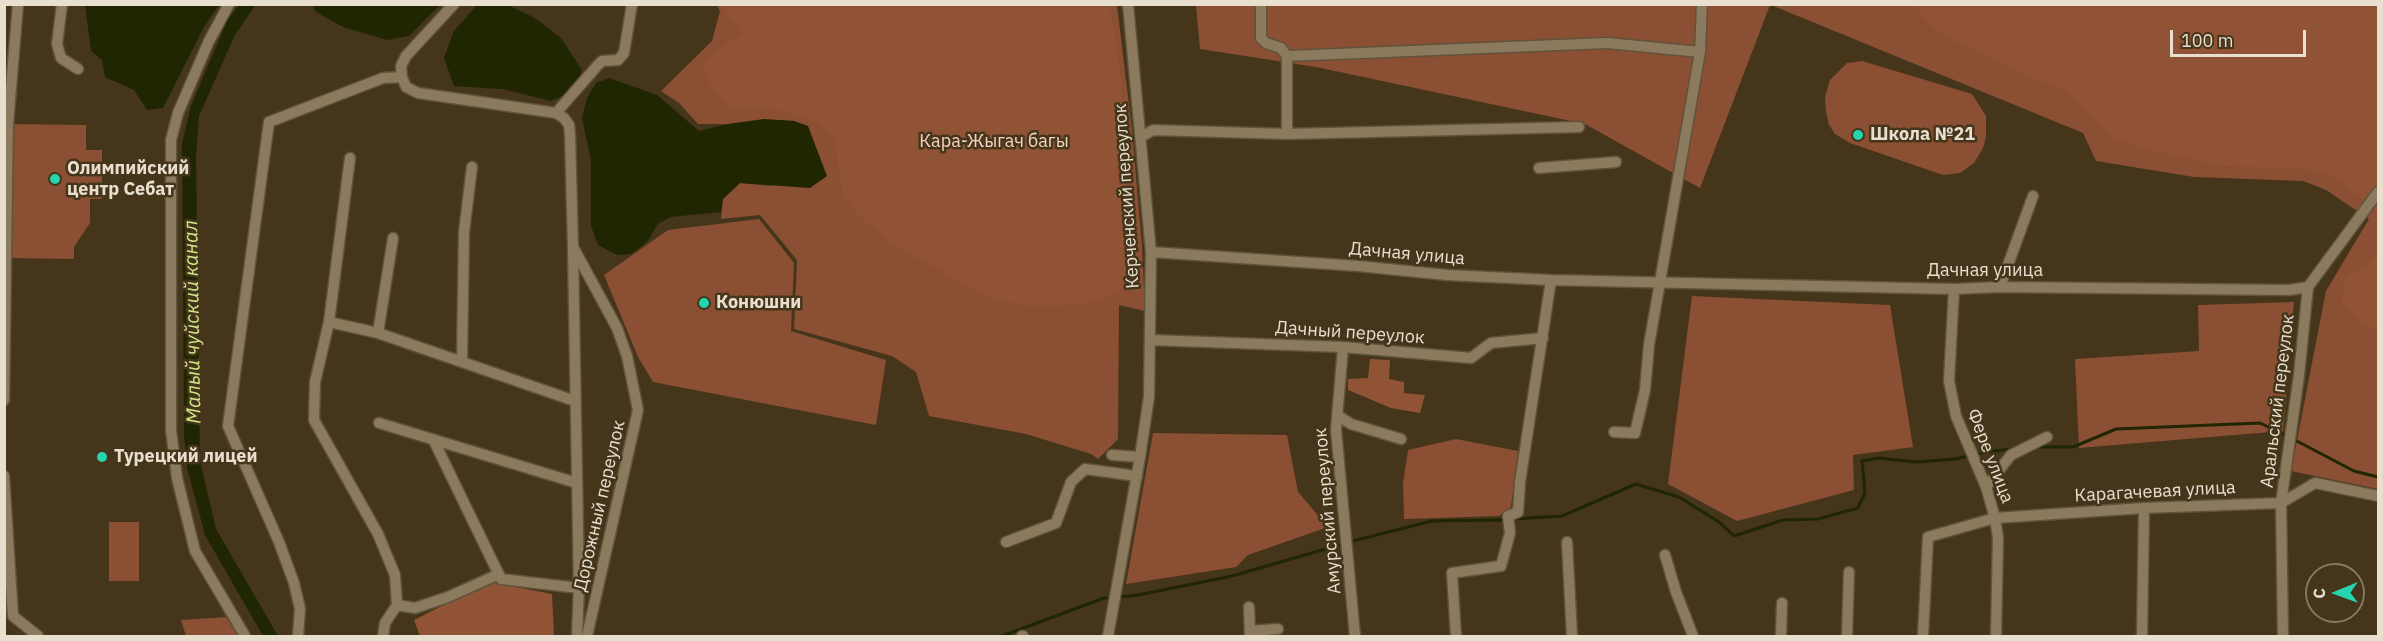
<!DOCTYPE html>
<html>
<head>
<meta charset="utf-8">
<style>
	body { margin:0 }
	#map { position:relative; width:2383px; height:641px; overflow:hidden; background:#44351b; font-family:"IBM Plex Sans",sans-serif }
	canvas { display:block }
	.frame { position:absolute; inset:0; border:6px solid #e8dfcf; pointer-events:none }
	.north { position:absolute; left:2305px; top:563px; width:60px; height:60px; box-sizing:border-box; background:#44351b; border:2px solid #867963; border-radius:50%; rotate:269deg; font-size:16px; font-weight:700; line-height:24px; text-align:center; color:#e8dfcf }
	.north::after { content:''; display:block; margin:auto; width:21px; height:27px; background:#25d5ae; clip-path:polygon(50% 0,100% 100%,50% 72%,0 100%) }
	.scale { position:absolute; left:2170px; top:30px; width:136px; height:27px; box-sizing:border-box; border:3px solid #e8dfcf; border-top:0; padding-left:8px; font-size:18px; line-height:21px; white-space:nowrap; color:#e8dfcf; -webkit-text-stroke:4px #44351b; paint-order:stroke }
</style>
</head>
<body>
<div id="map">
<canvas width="2383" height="641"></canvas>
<div class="frame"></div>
<div class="north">С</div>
<div class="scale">100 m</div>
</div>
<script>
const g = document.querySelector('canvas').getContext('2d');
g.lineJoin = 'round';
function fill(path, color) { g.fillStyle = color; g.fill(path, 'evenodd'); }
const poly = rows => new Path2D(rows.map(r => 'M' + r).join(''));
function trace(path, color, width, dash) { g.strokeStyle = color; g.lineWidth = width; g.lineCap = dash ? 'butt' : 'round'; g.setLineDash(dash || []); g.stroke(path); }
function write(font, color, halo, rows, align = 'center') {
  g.font = font + ' "IBM Plex Sans",sans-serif'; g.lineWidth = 5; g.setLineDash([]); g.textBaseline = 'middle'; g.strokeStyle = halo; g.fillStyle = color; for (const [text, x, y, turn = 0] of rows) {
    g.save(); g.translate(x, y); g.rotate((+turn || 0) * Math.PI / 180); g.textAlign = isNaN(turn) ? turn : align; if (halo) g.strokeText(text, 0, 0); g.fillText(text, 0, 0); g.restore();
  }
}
fill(poly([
	[717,5,1117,5,1132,130,1142,246,1145,311,1119,305,1118,439,1098,459,1091,454,1026,434,929,416,916,372,892,356,794,329,797,260,760,215,721,219,723,199,740,183,771,186,794,121,764,120,728,124,698,124,679,103,661,91,712,41,720,11],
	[1196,5,1770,5,1700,188,1585,124,1316,67,1200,49],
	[1771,5,2378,5,2378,489,2291,471,2326,291,2369,219,2326,190,2303,181,2194,177,2096,161,2083,133],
	[1862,61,1972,94,1986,116,1986,137,1983,148,1974,163,1960,173,1943,175,1850,143,1835,134,1829,125,1826,112,1825,97,1830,80,1847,63],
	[8,124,86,125,86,150,102,150,102,199,90,199,90,223,74,247,74,259,7,258],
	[759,219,794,263,791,331,886,360,876,425,653,382,638,357,604,275,668,230],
	[1692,296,1890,305,1913,447,1853,455,1854,490,1737,521,1668,484],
	[2294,302,2283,431,2079,448,2075,359,2199,351,2198,305],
	[1153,433,1287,435,1298,492,1328,527,1248,555,1236,567,1126,584],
	[1456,439,1518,451,1511,507,1499,516,1404,519,1403,484,1408,450],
	[109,522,139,522,139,581,109,581],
	[226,617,238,636,186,636,181,620]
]), '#8b4f34');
fill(poly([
	[721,5,1110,5,1121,80,1125,182,1131,233,1131,262,1126,286,1105,299,1080,305,1029,306,1002,301,980,292,891,244,853,210,841,188,835,139,815,120,765,107,731,107,712,90,703,66,721,48,741,33],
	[1916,5,2378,5,2378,211,2348,187,2327,174,2302,168,2225,166,2137,147,2113,138,2095,122,2080,102,2060,87,2035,79,1944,36,1924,18],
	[2378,252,2378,331,2358,320,2341,301,2346,277,2367,264],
	[1370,359,1390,360,1389,379,1404,382,1404,393,1425,395,1420,413,1391,408,1348,390,1348,379,1368,378],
	[489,582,552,594,554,636,420,636,414,620]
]), '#915336');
fill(poly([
	[85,5,85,4,219,5,204,27,163,108,147,110,134,90,105,77,102,60,91,51],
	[239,5,255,5,234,37,199,116,196,155,200,461,216,529,278,636,263,636,205,535,187,468,184,434,182,143,191,106,227,21],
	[312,5,440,5,409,36,387,40,343,27,316,12],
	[477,5,508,5,535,18,561,38,582,70,576,86,569,93,551,101,502,89,454,86,444,58,454,31],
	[609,78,657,95,699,131,728,124,764,119,794,121,808,126,827,176,810,188,740,183,723,199,721,212,670,217,658,224,647,242,631,254,617,255,598,245,591,226,591,160,582,118,587,98,596,83]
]), '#202602');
trace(poly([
	[2293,439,2354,471,2378,477],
	[2037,447,2073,447,2116,429,2260,423,2287,436],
	[1512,519,1562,516,1636,484,1679,497,1719,522,1734,536,1783,520,1818,519,1858,508,1865,493,1862,461,1878,458,1916,462,1955,459,1986,452,2012,449],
	[1349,542,1432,521,1505,520],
	[1119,597,1138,595,1232,576,1343,544],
	[1002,636,1104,598,1113,598]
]), '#202602', 3);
const minor = poly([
	[62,4,57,44,61,58,78,69],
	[229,4,209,41,178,113,171,140,171,430,177,478,195,551,245,636],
	[454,4,406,56,401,66,402,77,406,87,418,93,556,113,564,118,569,125,570,135,573,247,617,328,627,356,638,410,587,636],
	[1128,4,1151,252,1149,397,1140,457],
	[1261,4,1261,38,1266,43,1281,48,1287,56],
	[1700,52,1702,4],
	[556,113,597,66,602,61,618,60,624,53,632,4],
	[1287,134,1287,56,1607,43,1700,52,1649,345,1645,390,1635,433,1614,432],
	[1141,137,1153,130,1287,134,1579,127],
	[1539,168,1616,162],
	[573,250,579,588,577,636],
	[1151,252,1358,266,1447,275,1551,280,1954,289,2000,287,2289,290,2308,287],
	[2000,287,2033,196],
	[1954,289,1949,381,1956,416,1986,487,1995,518,1998,538,1996,636],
	[329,322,350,158],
	[378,333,393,238],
	[1151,340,1343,347,1471,358,1491,343,1543,338],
	[1343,347,1336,430,1355,636],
	[462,361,464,232,472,167],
	[4,400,8,124,18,4],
	[1337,415,1351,424,1401,439],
	[379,423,577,483],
	[434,441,501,579,579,588],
	[4,476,13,616,38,636],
	[1986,487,2011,455,2047,437],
	[1006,542,1056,523,1071,482,1085,469,1137,476],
	[1567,542,1572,636],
	[1665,555,1676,592,1693,636],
	[397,605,395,575,378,534,314,420,315,382,329,322,378,333,575,401],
	[1249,607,1250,636],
	[1250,631,1278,629],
	[298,636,300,609,294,583,279,542,228,426,269,122,383,78,402,77],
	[383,636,385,623,397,605,415,608,448,597,499,574],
	[1022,636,1023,636],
	[1108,636,1140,457,1112,455],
	[1456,636,1452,573,1501,566,1510,533,1508,516,1518,512,1520,482,1551,280],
	[1781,636,1782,603],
	[1847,636,1849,572],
	[1923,636,1928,537,1995,518,2144,508,2281,503,2315,483,2378,496],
	[2142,636,2144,508],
	[2283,636,2281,503,2299,375,2308,287,2378,192]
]);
trace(minor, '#5f533b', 13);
trace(minor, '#8b7a5d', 10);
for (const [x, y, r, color] of [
	[1858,135,6,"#25d5ae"],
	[55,179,6,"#25d5ae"],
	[704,303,6,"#25d5ae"],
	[102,457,6,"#25d5ae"]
]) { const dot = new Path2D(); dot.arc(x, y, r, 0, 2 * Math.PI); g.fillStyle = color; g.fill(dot); trace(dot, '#44351b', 2); }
write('bold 18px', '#e8dfcf', '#44351b', [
	["Школа №21",1870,135],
	["Олимпийский",67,169],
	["центр Себат",67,190],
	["Конюшни",716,303],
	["Турецкий лицей",114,457]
], 'left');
write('18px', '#f8d1c0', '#44351b', [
	["Кара-Жыгач багы",994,142]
]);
write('18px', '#e8dfcf', '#44351b', [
	["Керченский переулок",1127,196,-94],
	["Дачная улица",1407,254,5],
	["Дачная улица",1985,271],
	["Дачный переулок",1350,333,4],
	["Аральский переулок",2278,401,-83],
	["Фере улица",1990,456,69],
	["Карагачевая улица",2155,492,-3],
	["Дорожный переулок",600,506,-77],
	["Амурский переулок",1328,511,-95]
]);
write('italic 20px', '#d3e685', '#44351b', [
	["Малый чуйский канал",193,322,-91]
]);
</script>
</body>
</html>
